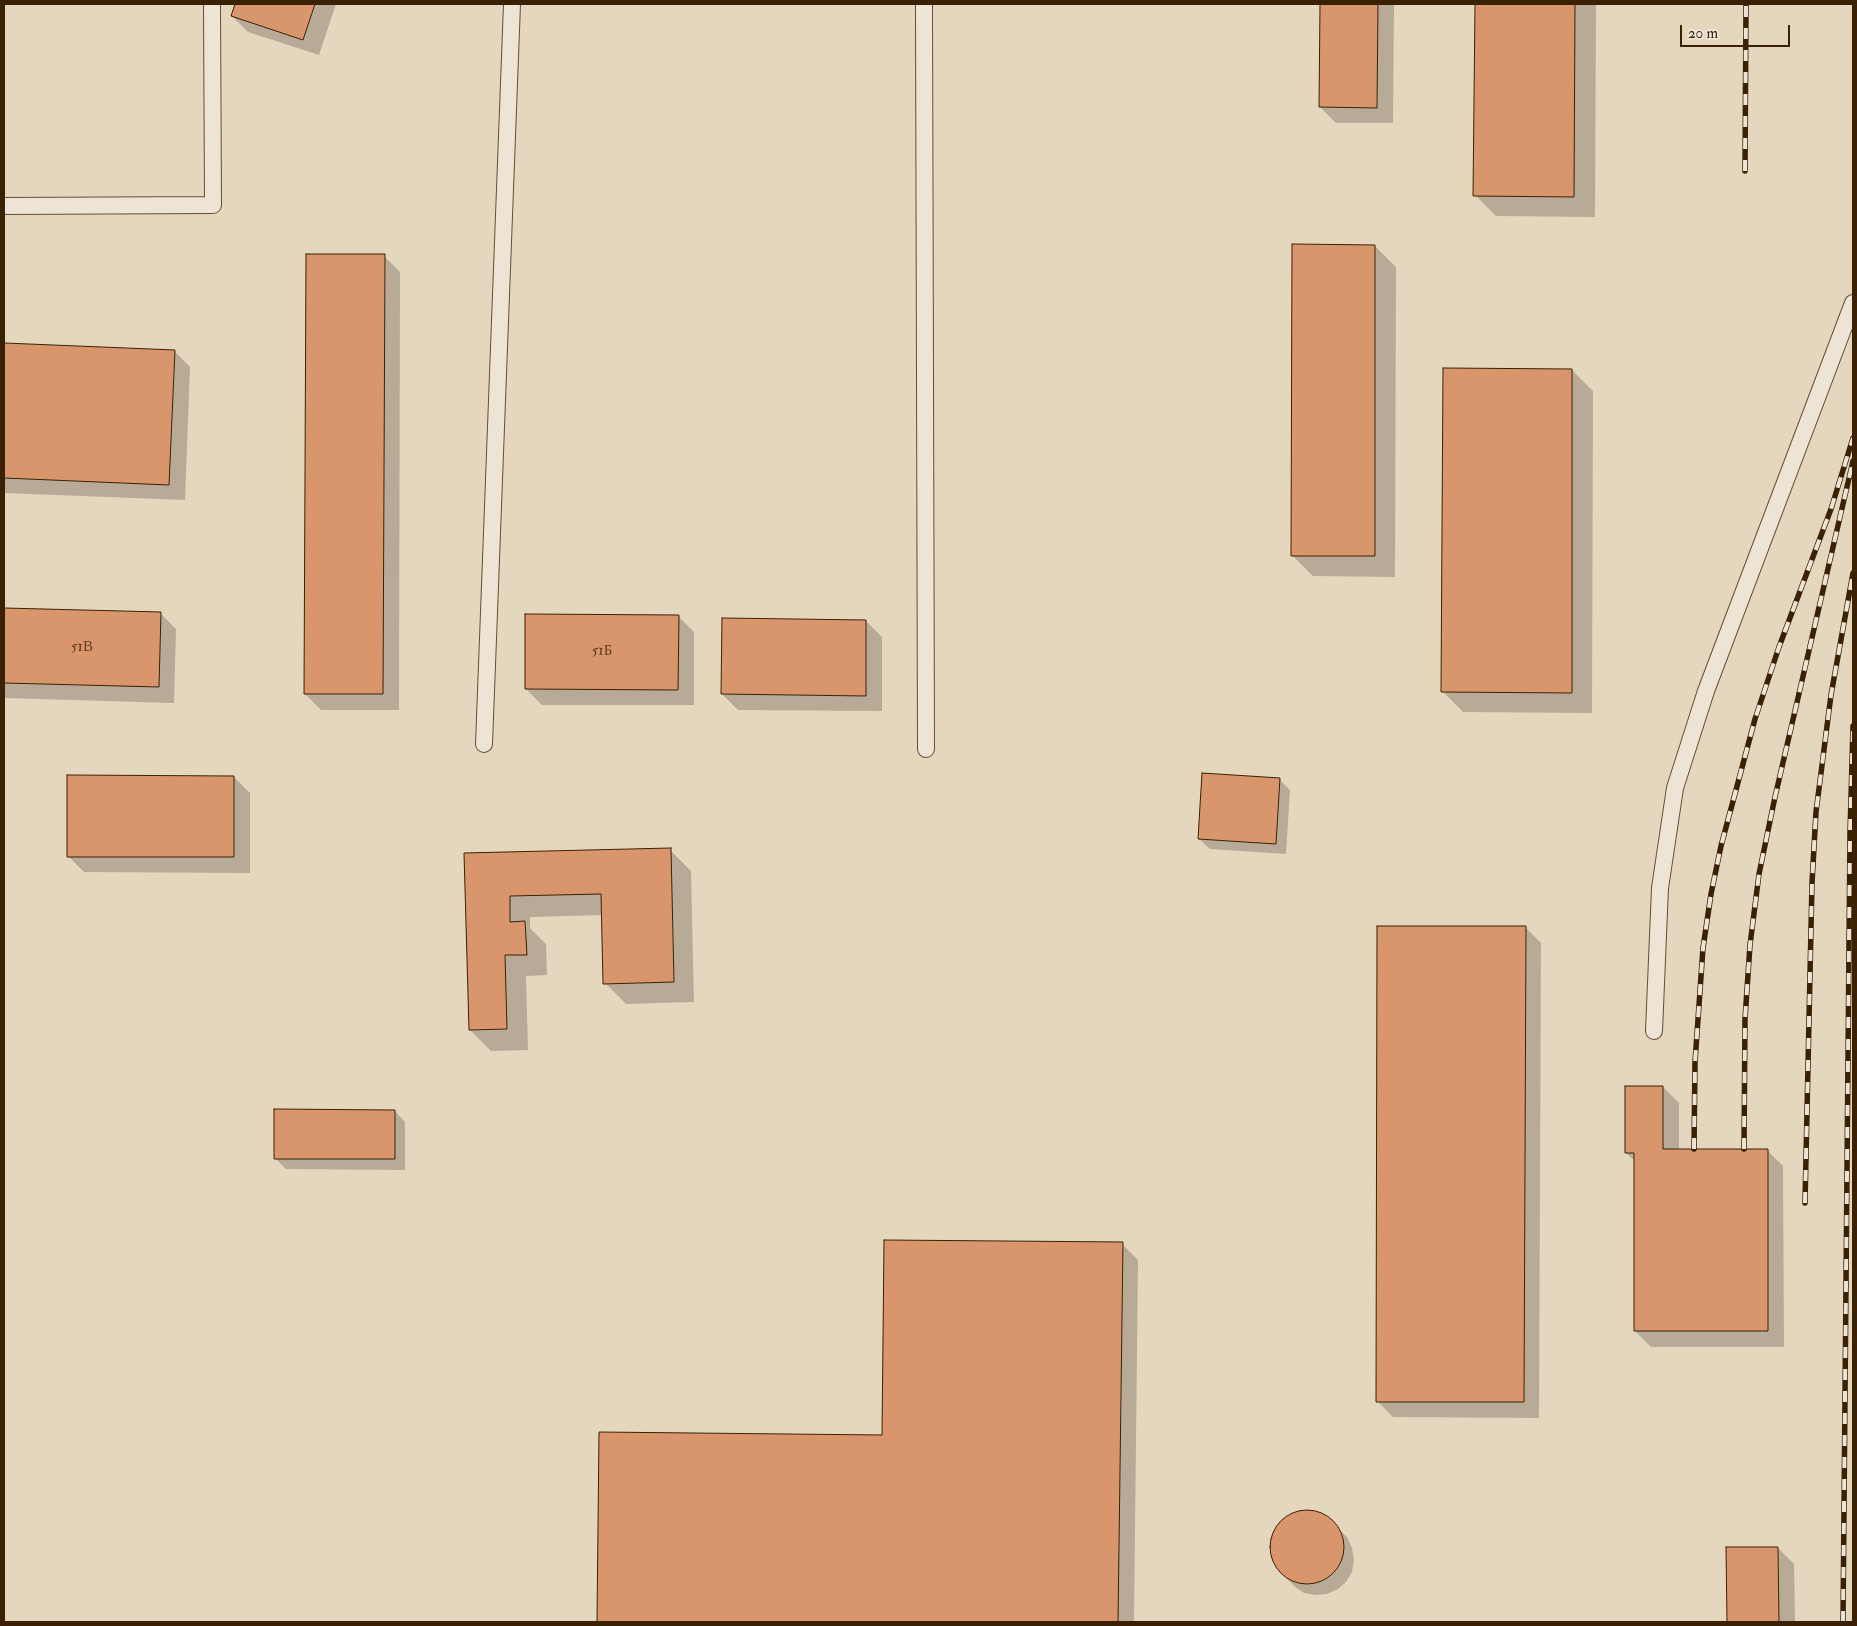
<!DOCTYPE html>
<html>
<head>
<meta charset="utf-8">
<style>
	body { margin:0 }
	#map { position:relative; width:1857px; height:1626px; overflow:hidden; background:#e5d6be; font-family:"IM FELL Double Pica",serif }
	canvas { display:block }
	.frame { position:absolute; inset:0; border:5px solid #3a2104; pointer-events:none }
	.scale { position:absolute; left:1680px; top:25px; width:110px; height:22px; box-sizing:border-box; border:2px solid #3a2104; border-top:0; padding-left:6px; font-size:15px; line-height:18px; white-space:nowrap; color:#3a2104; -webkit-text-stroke:4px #eee4d5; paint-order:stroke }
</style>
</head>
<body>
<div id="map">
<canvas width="1857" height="1626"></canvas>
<div class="frame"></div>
<div class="scale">20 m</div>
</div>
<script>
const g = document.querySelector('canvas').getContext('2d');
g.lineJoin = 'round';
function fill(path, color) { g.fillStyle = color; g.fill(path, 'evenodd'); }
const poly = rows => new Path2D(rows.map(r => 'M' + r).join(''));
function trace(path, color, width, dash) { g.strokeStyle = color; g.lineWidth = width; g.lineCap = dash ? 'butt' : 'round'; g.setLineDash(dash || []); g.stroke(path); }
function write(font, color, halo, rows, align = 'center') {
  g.font = font + ' "IM FELL Double Pica",serif'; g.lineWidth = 4.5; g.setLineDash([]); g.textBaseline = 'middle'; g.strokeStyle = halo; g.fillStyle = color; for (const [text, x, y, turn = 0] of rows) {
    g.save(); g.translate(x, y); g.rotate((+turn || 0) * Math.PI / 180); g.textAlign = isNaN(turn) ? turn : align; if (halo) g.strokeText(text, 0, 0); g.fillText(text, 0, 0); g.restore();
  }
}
fill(poly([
	[236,4,336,4,319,55,248,32,232,16],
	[1321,4,1394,4,1393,123,1336,123,1320,107],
	[1476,4,1596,4,1595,217,1496,216,1475,195],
	[1375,246,1396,267,1395,577,1313,576,1292,555],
	[384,256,400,272,399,710,321,710,305,694],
	[4,344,174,351,190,367,185,500,4,493],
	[1572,370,1593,391,1592,713,1463,712,1442,691],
	[4,609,160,613,176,629,174,703,4,698],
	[678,616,694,632,694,705,542,705,526,689],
	[866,621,882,637,882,711,738,710,722,694],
	[234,777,250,793,250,873,84,872,68,856],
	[1279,779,1290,790,1286,854,1210,849,1199,839],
	[670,850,691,871,694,1002,626,1004,605,983,603,915,530,917,530,928,546,944,547,975,526,976,528,1050,491,1051,470,1030,466,855],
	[1525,927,1541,943,1539,1418,1393,1417,1377,1401],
	[1663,1087,1679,1103,1679,1150,1767,1150,1783,1166,1784,1347,1651,1347,1635,1331,1635,1161,1626,1153],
	[395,1111,405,1122,405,1170,286,1169,275,1158],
	[1122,1244,1138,1260,1134,1622,598,1622,600,1433,883,1436],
	[1303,1511,1315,1512,1326,1517,1347,1537,1352,1548,1354,1560,1352,1572,1346,1582,1338,1589,1327,1594,1316,1595,1304,1593,1294,1586,1275,1566,1271,1556,1270,1544,1273,1532,1281,1522,1291,1514],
	[1778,1548,1794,1564,1795,1622,1729,1622,1728,1549]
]), '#0003');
const building = poly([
	[235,4,315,4,303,40,231,16,235,4],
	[1320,4,1378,4,1377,108,1319,107,1320,4],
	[1475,4,1575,4,1574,197,1473,196,1475,4],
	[1292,244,1375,245,1375,556,1291,556,1292,244],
	[306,254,385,254,383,694,304,694,306,254],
	[4,343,175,350,169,485,4,478,4,343],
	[1443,368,1572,369,1572,693,1441,692,1443,368],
	[4,608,161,612,159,687,4,683,4,608],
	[525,614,679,615,678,690,525,689,525,614],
	[722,618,866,620,866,696,721,694,722,618],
	[1202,773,1280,778,1276,844,1198,839,1202,773],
	[67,775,234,776,234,857,67,857,67,775],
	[671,848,674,982,603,984,601,894,510,896,510,922,525,921,527,955,505,955,507,1029,469,1030,464,853,671,848],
	[1377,926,1526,926,1524,1402,1376,1402,1377,926],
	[1625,1086,1663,1086,1663,1149,1768,1149,1768,1331,1634,1331,1634,1153,1625,1153,1625,1086],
	[274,1109,395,1110,395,1159,274,1159,274,1109],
	[884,1240,1123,1242,1118,1622,597,1622,599,1432,882,1435,884,1240],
	'1270 1547a37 37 0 1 1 74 0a37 37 0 1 1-74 0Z',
	[1726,1547,1778,1547,1779,1622,1727,1622,1726,1547]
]);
fill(building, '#d9966d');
trace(building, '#3a2104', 1);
const lane = poly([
	[924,4,926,749],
	[4,206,213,205,212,4],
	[484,744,512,4],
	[1654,1031,1660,888,1675,788,1706,691,1853,303]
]);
trace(lane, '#654e32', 18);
trace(lane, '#eee4d5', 16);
const rail = poly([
	[1745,171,1746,4],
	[1694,1149,1695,1062,1703,948,1711,894,1721,846,1755,719,1779,647,1831,509,1853,438],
	[1744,1149,1745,1019,1750,945,1759,874,1775,797,1853,461],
	[1805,1203,1812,883,1816,812,1831,695,1853,573],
	[1843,1622,1850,833,1853,726]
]);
trace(rail, '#3a2104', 5.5);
trace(rail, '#eee4d5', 4, [11]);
write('15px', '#623e1e', null, [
	["51В",82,648],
	["51Б",602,652]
]);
</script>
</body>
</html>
